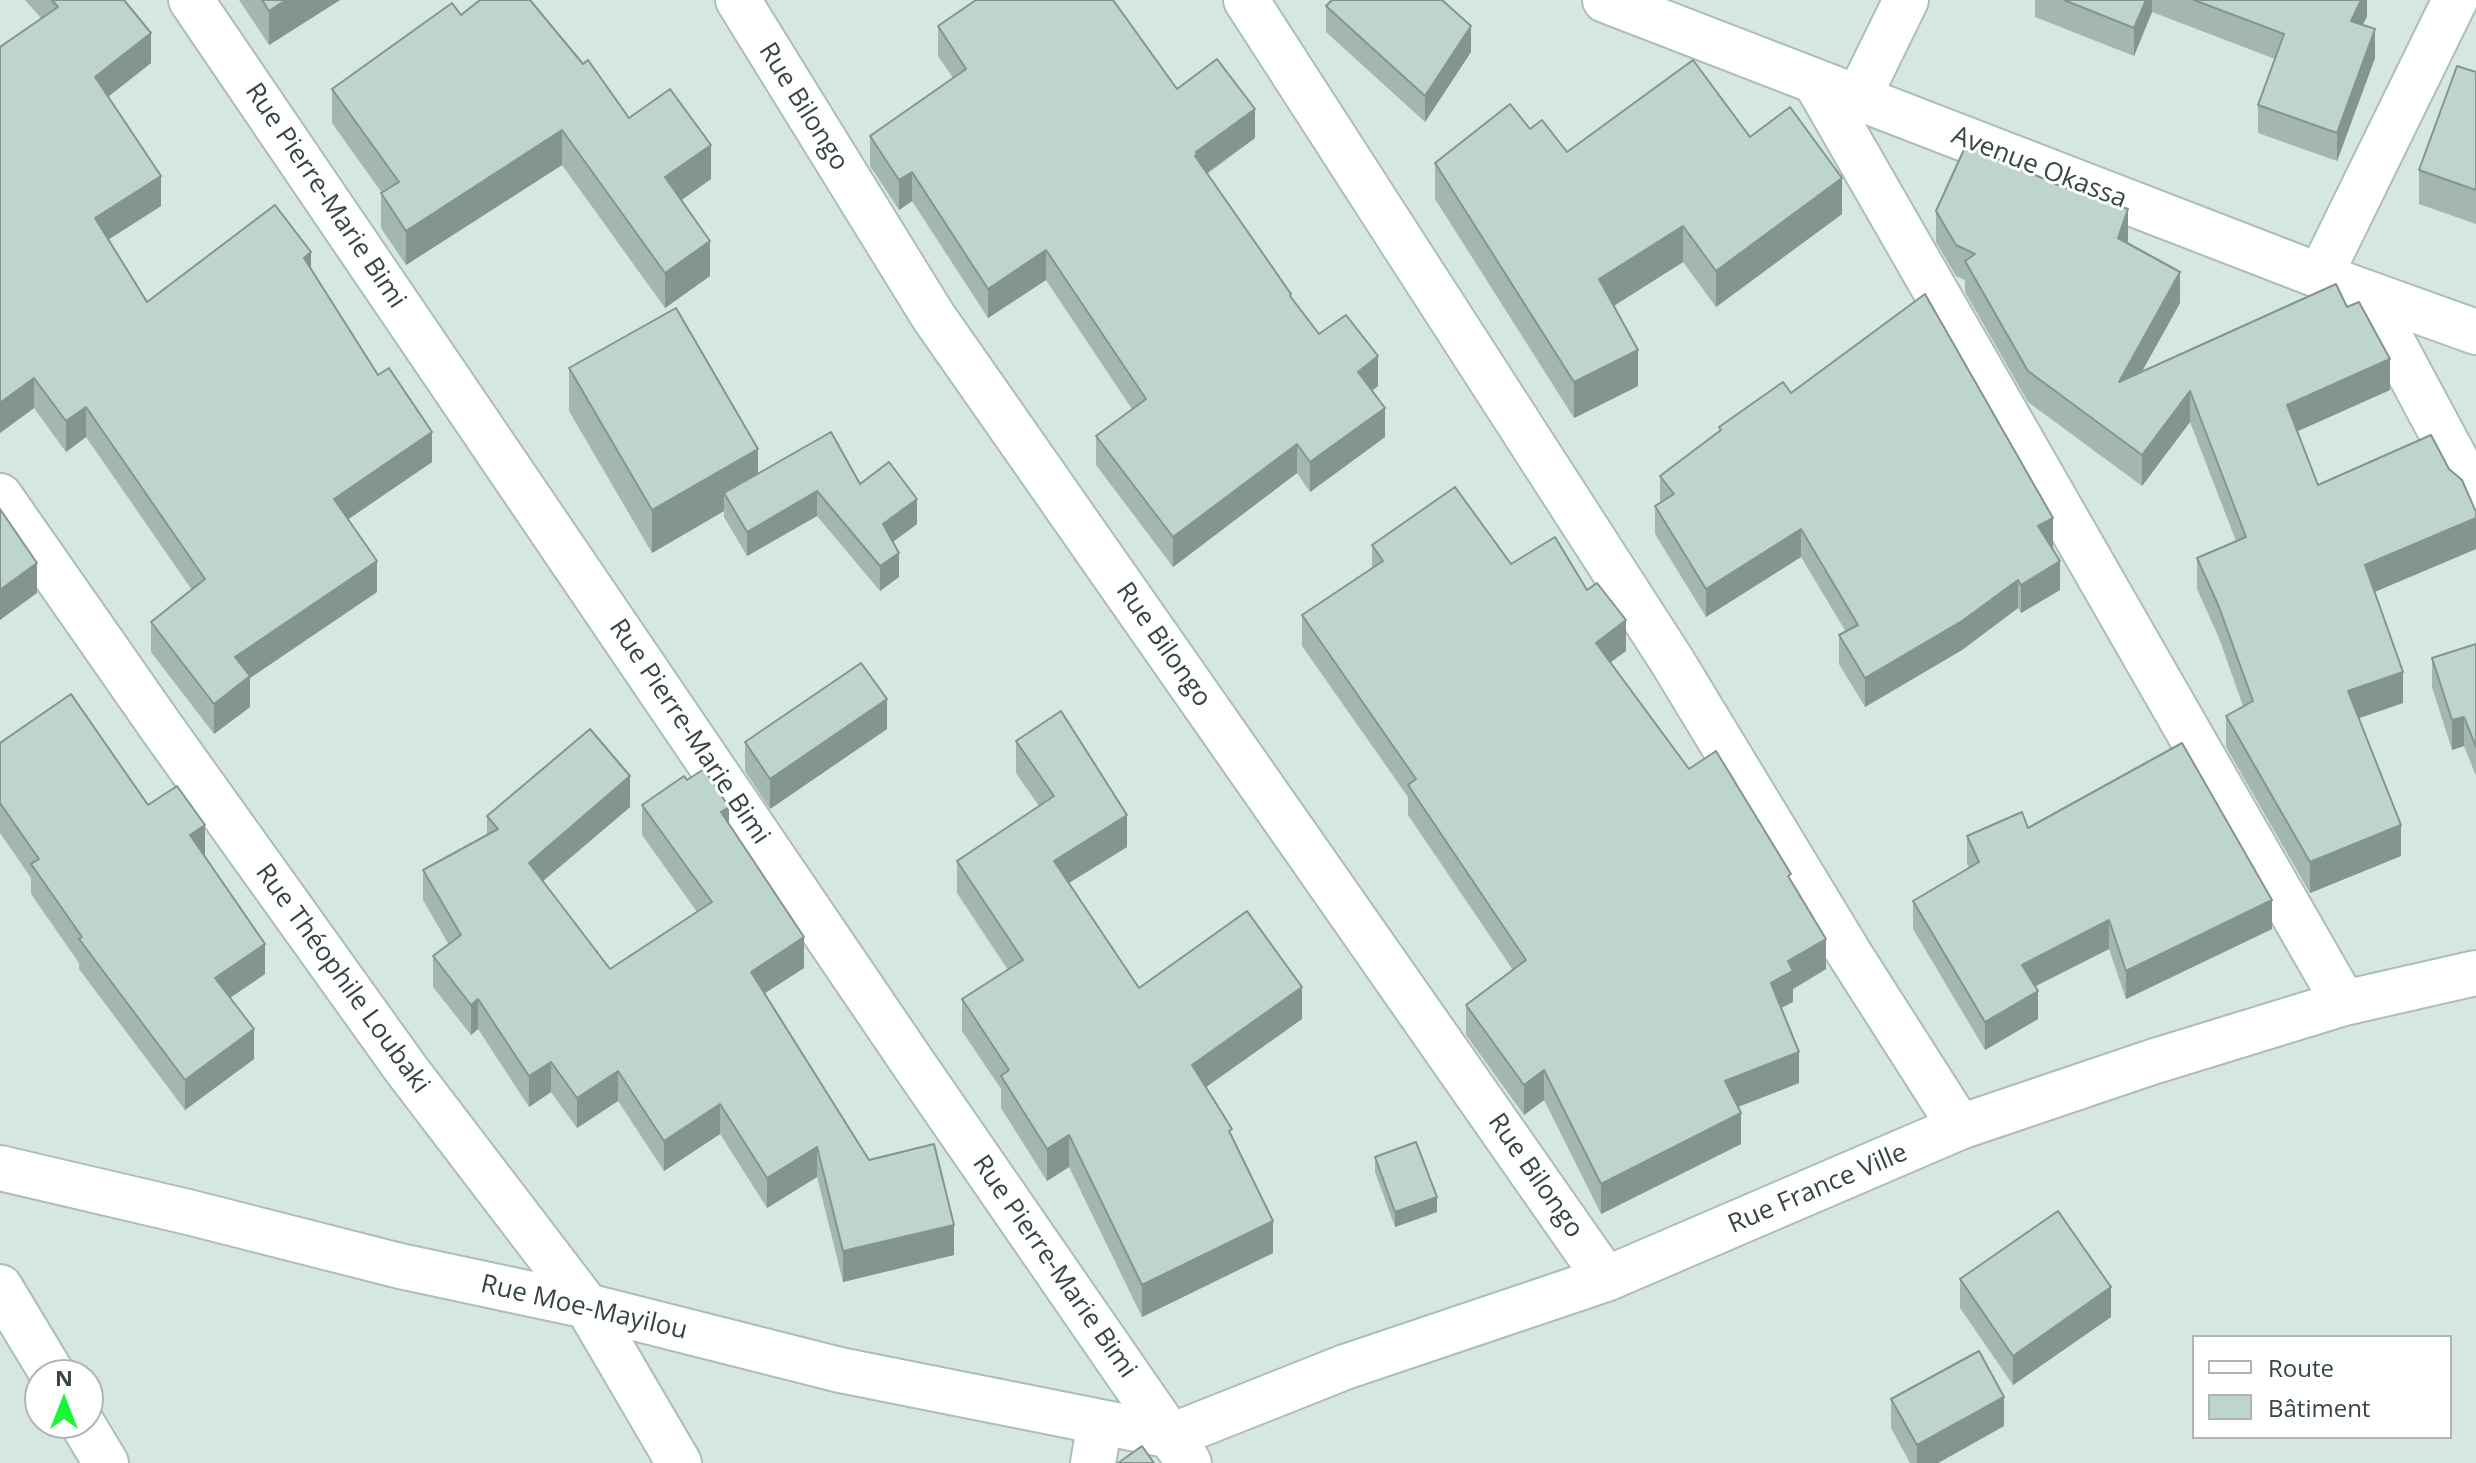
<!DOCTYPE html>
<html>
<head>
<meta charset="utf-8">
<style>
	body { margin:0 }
	#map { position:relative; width:2476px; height:1463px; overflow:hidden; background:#e7f3f0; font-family:"Open Sans",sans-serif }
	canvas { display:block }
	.legend { position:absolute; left:2192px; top:1335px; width:260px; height:104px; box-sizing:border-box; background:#fff; border:2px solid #afb5b3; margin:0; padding:10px 14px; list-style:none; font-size:24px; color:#364740 }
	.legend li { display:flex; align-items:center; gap:16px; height:40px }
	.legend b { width:40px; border:2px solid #afb5b3 }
	.north { position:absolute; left:24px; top:1359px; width:80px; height:80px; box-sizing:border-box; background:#fff; border:2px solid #afb5b3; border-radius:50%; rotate:0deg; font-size:22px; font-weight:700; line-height:32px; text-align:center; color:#364740 }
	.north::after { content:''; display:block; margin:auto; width:28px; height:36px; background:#1bf637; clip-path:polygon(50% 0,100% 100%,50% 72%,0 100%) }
</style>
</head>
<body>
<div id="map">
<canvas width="2476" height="1463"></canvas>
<ul class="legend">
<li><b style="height:10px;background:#fff"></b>Route</li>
<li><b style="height:22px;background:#bdd5cb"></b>Bâtiment</li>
</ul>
<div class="north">N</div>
</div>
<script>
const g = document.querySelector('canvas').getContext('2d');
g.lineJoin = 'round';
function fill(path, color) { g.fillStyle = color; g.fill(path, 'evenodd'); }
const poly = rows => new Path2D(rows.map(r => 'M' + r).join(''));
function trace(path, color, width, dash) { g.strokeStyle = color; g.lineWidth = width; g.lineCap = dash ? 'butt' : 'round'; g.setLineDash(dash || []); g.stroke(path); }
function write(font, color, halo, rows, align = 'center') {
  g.font = font + ' "Open Sans",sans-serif'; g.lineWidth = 6; g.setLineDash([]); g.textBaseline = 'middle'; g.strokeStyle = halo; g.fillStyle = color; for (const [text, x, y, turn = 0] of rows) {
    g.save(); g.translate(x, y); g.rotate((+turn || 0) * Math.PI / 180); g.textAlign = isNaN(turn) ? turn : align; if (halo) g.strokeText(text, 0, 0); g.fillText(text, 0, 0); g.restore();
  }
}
fill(poly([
	[0,0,2476,0,2476,1463,0,1463],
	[2194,1337,2450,1337,2450,1437,2194,1437],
	[40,1375,88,1375,88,1423,40,1423]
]), '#d6e7e1');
const minor = poly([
	[191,0,915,1066,1189,1463],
	[738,0,933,316,1606,1279],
	[1246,0,1672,661,1849,953,1960,1127],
	[1605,0,2320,276,2476,332],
	[1815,81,2344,1003],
	[1858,98,1906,0],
	[2320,276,2455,0],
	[2367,294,2471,488],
	[0,496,164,731,406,1069,587,1306,679,1463],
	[0,1168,188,1212,400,1266,587,1306,840,1370,1171,1436,1345,1367,1606,1279,1960,1127,2152,1062,2344,1003,2476,973],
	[0,1287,53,1375],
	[82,1423,106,1463],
	[1093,1463,1100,1422]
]);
trace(minor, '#aabfb7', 48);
trace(minor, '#fff', 44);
fill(poly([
	[25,0,124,0,151,63,109,96,161,206,108,240,147,302,311,270,432,462,348,519,377,592,250,678,250,707,214,734,151,652,151,622,192,590,86,437,66,452,34,408,0,433,0,47,41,18],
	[239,0,340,0,269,45],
	[2035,0,2367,0,2367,16,2363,25,2375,58,2337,161,2258,133,2258,105,2275,59,2152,12,2134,56,2035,17],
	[1326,6,1471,52,1425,122,1326,32],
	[461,15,629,118,711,179,681,200,710,276,665,308,562,165,406,265,381,228,381,193,382,193,332,123,332,89],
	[938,26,1177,89,1255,138,1207,174,1291,298,1319,334,1378,386,1372,391,1385,437,1310,492,1297,473,1173,567,1096,465,1096,436,1132,409,1046,280,988,318,912,201,899,210,870,166,870,136,953,78,938,56],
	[2476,72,2476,224,2419,204,2419,170],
	[1530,129,1567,152,1750,137,1842,214,1716,307,1683,262,1614,306,1638,386,1574,418,1435,199,1435,163],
	[1936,211,2128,240,2127,243,2180,303,2142,371,2390,390,2297,431,2318,485,2449,469,2476,512,2476,549,2374,592,2403,703,2358,718,2401,856,2310,893,2226,747,2226,716,2243,706,2219,638,2197,589,2197,558,2236,541,2190,422,2142,486,2028,402,1965,292,1965,280,1956,276,1936,242],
	[569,368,758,473,860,484,917,524,893,542,899,577,880,591,817,516,747,556,724,517,724,511,652,553,569,411],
	[1791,393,2053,547,2051,548,2060,590,2021,613,2018,608,1962,650,1865,707,1839,664,1839,635,1846,632,1801,557,1706,617,1655,534,1655,506,1660,503,1660,476,1719,431,1719,427],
	[1372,545,1511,564,1587,590,1626,651,1610,662,1689,769,1791,881,1826,969,1793,989,1793,1002,1781,1008,1799,1083,1738,1107,1741,1144,1601,1214,1544,1100,1524,1115,1466,1035,1466,1005,1513,970,1408,815,1408,797,1302,646,1302,615,1372,568],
	[2476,644,2476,776,2464,746,2452,750,2432,687,2432,658],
	[887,729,770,809,745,771,745,742],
	[1016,741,1127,847,1069,883,1139,988,1302,1019,1206,1087,1232,1137,1273,1253,1142,1317,1069,1167,1047,1181,1001,1108,1001,1089,962,1031,962,999,1008,970,957,893,957,861,1039,806,1016,773],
	[0,743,148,805,205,855,265,974,230,998,254,1059,185,1110,79,969,79,963,31,894,31,878,0,833],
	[687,780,729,824,804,968,765,993,869,1160,954,1255,843,1282,817,1177,767,1208,720,1134,664,1171,618,1101,577,1128,551,1092,529,1107,478,1029,471,1035,433,987,433,956,449,945,423,900,423,870,487,835,487,816,630,807,543,881,610,969,697,912,642,835,642,805],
	[2028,828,2272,929,2126,999,2109,949,2035,986,2038,1019,1985,1050,1913,929,1913,901,1969,868,1967,864,1967,836],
	[1375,1157,1437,1212,1395,1227,1375,1172],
	[1960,1279,2111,1317,2013,1385,1960,1308],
	[1891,1399,2004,1426,1938,1463,1910,1463,1891,1428]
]), '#a3b7af');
fill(poly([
	[286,0,340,0,269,45,269,11],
	[2146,0,2152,0,2152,12,2134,56,2134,28],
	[2361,0,2367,0,2367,16,2351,49,2351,21],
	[1471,26,1471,52,1425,122,1425,96],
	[2375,29,2375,58,2337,161,2337,133],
	[151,33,151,63,95,107,95,77],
	[1255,109,1255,138,1197,180,1195,156,1196,152],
	[562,130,562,165,406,265,406,231],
	[711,145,711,179,665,212,665,177],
	[912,172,912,201,899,210,899,180],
	[161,176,161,206,95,248,95,218],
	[1842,178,1842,214,1716,307,1716,271],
	[2128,209,2128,240,2118,269,2118,238],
	[1683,226,1683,262,1599,315,1599,279],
	[710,241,710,276,665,308,665,273],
	[1046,250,1046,280,988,318,988,289],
	[311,252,311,282,304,258],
	[2180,272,2180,303,2119,413,2119,382],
	[1638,350,1638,386,1574,418,1574,382],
	[1378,356,1378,386,1358,401,1358,372],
	[2390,359,2390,390,2287,436,2287,405],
	[34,378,34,408,0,433,0,403],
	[2190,391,2190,422,2142,486,2142,455],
	[86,407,86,437,66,452,66,421],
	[1385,408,1385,437,1310,492,1310,462],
	[432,432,432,462,334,529,334,499],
	[1297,444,1297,473,1173,567,1173,537],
	[758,449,758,492,724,493,724,511,652,553,652,510],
	[817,491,817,516,747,556,747,532],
	[917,499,917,524,883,549,883,524],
	[2053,518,2053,547,2038,554,2038,526],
	[2476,518,2476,549,2365,596,2365,565],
	[1801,529,1801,557,1706,617,1706,589],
	[899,553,899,577,880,591,880,566],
	[377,561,377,592,250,678,250,707,214,734,214,704,235,657],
	[2060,561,2060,590,2021,613,2021,585],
	[37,563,37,593,0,620,0,590],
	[2018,580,2018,608,1962,650,1865,707,1865,678],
	[1626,620,1626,651,1596,673,1596,643],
	[2403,672,2403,703,2348,722,2348,691],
	[887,699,887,729,770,809,770,779],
	[2464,717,2464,746,2452,750,2452,720],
	[630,776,630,807,529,893,529,863],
	[729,807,729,837,721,812],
	[1127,815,1127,847,1054,892,1054,861],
	[205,825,205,855,190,865,190,835],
	[2401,825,2401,856,2310,893,2310,862],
	[2272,900,2272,929,2126,999,2126,971],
	[2109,920,2109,949,2022,993,2022,965],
	[804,937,804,968,751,1002,751,972],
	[1826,939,1826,969,1793,989,1793,1002,1771,1013,1771,983,1788,961],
	[265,944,265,974,215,1008,215,978],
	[1302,987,1302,1019,1192,1097,1192,1065],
	[2038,991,2038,1019,1985,1050,1985,1022],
	[478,999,478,1029,471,1035,471,1005],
	[254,1029,254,1059,185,1110,185,1080],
	[1799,1052,1799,1083,1725,1112,1725,1081],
	[551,1062,551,1092,529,1107,529,1076],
	[1544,1070,1544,1100,1524,1115,1524,1085],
	[618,1071,618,1101,577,1128,577,1098],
	[720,1104,720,1134,664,1171,664,1141],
	[1741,1113,1741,1144,1601,1214,1601,1184],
	[1069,1135,1069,1167,1047,1181,1047,1149],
	[817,1147,817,1177,767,1208,767,1178],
	[1437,1197,1437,1212,1395,1227,1395,1212],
	[1273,1221,1273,1253,1142,1317,1142,1285],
	[954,1225,954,1255,843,1282,843,1251],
	[2111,1287,2111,1317,2013,1385,2013,1356],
	[2004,1397,2004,1426,1938,1463,1917,1463,1917,1445]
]), '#84958e');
const building = poly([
	[52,0,124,0,151,33,95,77,161,176,95,218,147,302,275,205,311,252,304,258,378,375,389,368,432,432,334,499,377,561,235,657,250,676,214,704,151,622,205,579,86,407,66,421,34,378,0,403,0,47,58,7,52,0],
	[262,0,286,0,269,11,262,0],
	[480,0,530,0,583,64,588,60,629,118,670,89,711,145,665,177,710,241,665,273,562,130,406,231,381,193,399,182,332,89,452,3,461,15,480,0],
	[976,0,1113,0,1177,89,1217,59,1255,109,1196,152,1197,155,1195,156,1291,294,1290,296,1319,334,1346,315,1378,356,1358,372,1385,408,1310,462,1297,444,1173,537,1096,436,1146,399,1046,250,988,289,912,172,899,180,870,136,966,69,938,26,976,0],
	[1332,0,1442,0,1471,26,1425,96,1326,6,1332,0],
	[2064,0,2146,0,2134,28,2064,0],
	[2194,0,2361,0,2351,21,2375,29,2337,133,2258,105,2284,34,2194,0],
	[1693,60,1750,137,1790,107,1842,178,1716,271,1683,226,1599,279,1638,350,1574,382,1435,163,1510,104,1530,129,1542,120,1567,152,1693,60],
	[2457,66,2476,72,2476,190,2419,170,2457,66],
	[1966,145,2058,185,2128,209,2118,238,2180,272,2119,382,2336,284,2347,307,2359,302,2390,359,2287,405,2318,485,2431,435,2449,469,2462,480,2476,512,2476,518,2365,565,2403,672,2348,691,2401,825,2310,862,2226,716,2253,701,2219,607,2197,558,2246,537,2190,391,2142,455,2028,371,1965,261,1975,254,1956,245,1936,211,1966,145],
	[1925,294,2053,518,2038,526,2060,561,2021,585,2018,580,1962,621,1865,678,1839,635,1858,625,1801,529,1706,589,1655,506,1674,494,1660,476,1721,430,1719,427,1783,382,1791,393,1925,294],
	[676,308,758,449,652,510,569,368,676,308],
	[831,432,860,484,889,462,917,499,883,524,899,553,880,566,817,491,747,532,724,493,831,432],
	[1455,487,1511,564,1555,537,1587,590,1597,583,1626,620,1596,643,1689,769,1716,751,1791,874,1788,876,1826,939,1788,961,1793,971,1771,983,1799,1052,1725,1081,1741,1113,1601,1184,1544,1070,1524,1085,1466,1005,1526,960,1408,785,1416,779,1302,615,1383,561,1372,545,1455,487],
	[0,509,37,563,0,590,0,509],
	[2476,644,2476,747,2464,717,2452,720,2432,658,2476,644],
	[861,663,887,699,770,779,745,742,861,663],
	[71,694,148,805,177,786,205,825,190,835,265,944,215,978,254,1029,185,1080,79,939,82,937,31,864,39,859,0,803,0,743,71,694],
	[1061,711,1127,815,1054,861,1139,988,1247,911,1302,987,1192,1065,1232,1129,1229,1131,1273,1221,1142,1285,1069,1135,1047,1149,1001,1076,1009,1070,962,999,1023,960,957,861,1054,796,1016,741,1061,711],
	[590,729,630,776,529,863,610,969,712,902,642,805,684,776,687,780,704,769,729,807,721,812,804,937,751,972,869,1160,934,1144,954,1225,843,1251,817,1147,767,1178,720,1104,664,1141,618,1071,577,1098,551,1062,529,1076,478,999,471,1005,433,956,461,935,423,870,498,829,487,816,590,729],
	[2182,743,2272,900,2126,971,2109,920,2022,965,2038,991,1985,1022,1913,901,1979,862,1967,836,2022,812,2028,828,2182,743],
	[1416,1142,1437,1197,1395,1212,1375,1157,1416,1142],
	[2058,1211,2111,1287,2013,1356,1960,1279,2058,1211],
	[1979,1351,2004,1397,1917,1445,1891,1399,1979,1351],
	[1142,1446,1154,1463,1118,1463,1142,1446]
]);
fill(building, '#bdd5cb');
trace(building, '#84958e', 2);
write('26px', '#364740', '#fff', [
	["Rue Bilongo",803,107,58],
	["Avenue Okassa",2039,168,21],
	["Rue Pierre-Marie Bimi",325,196,56],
	["Rue Bilongo",1163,645,55],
	["Rue Pierre-Marie Bimi",689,732,56],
	["Rue Théophile Loubaki",342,979,54],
	["Rue Bilongo",1535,1176,55],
	["Rue France Ville",1818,1189,-23],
	["Rue Pierre-Marie Bimi",1054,1267,55],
	["Rue Moe-Mayilou",584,1308,13]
]);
</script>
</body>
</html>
